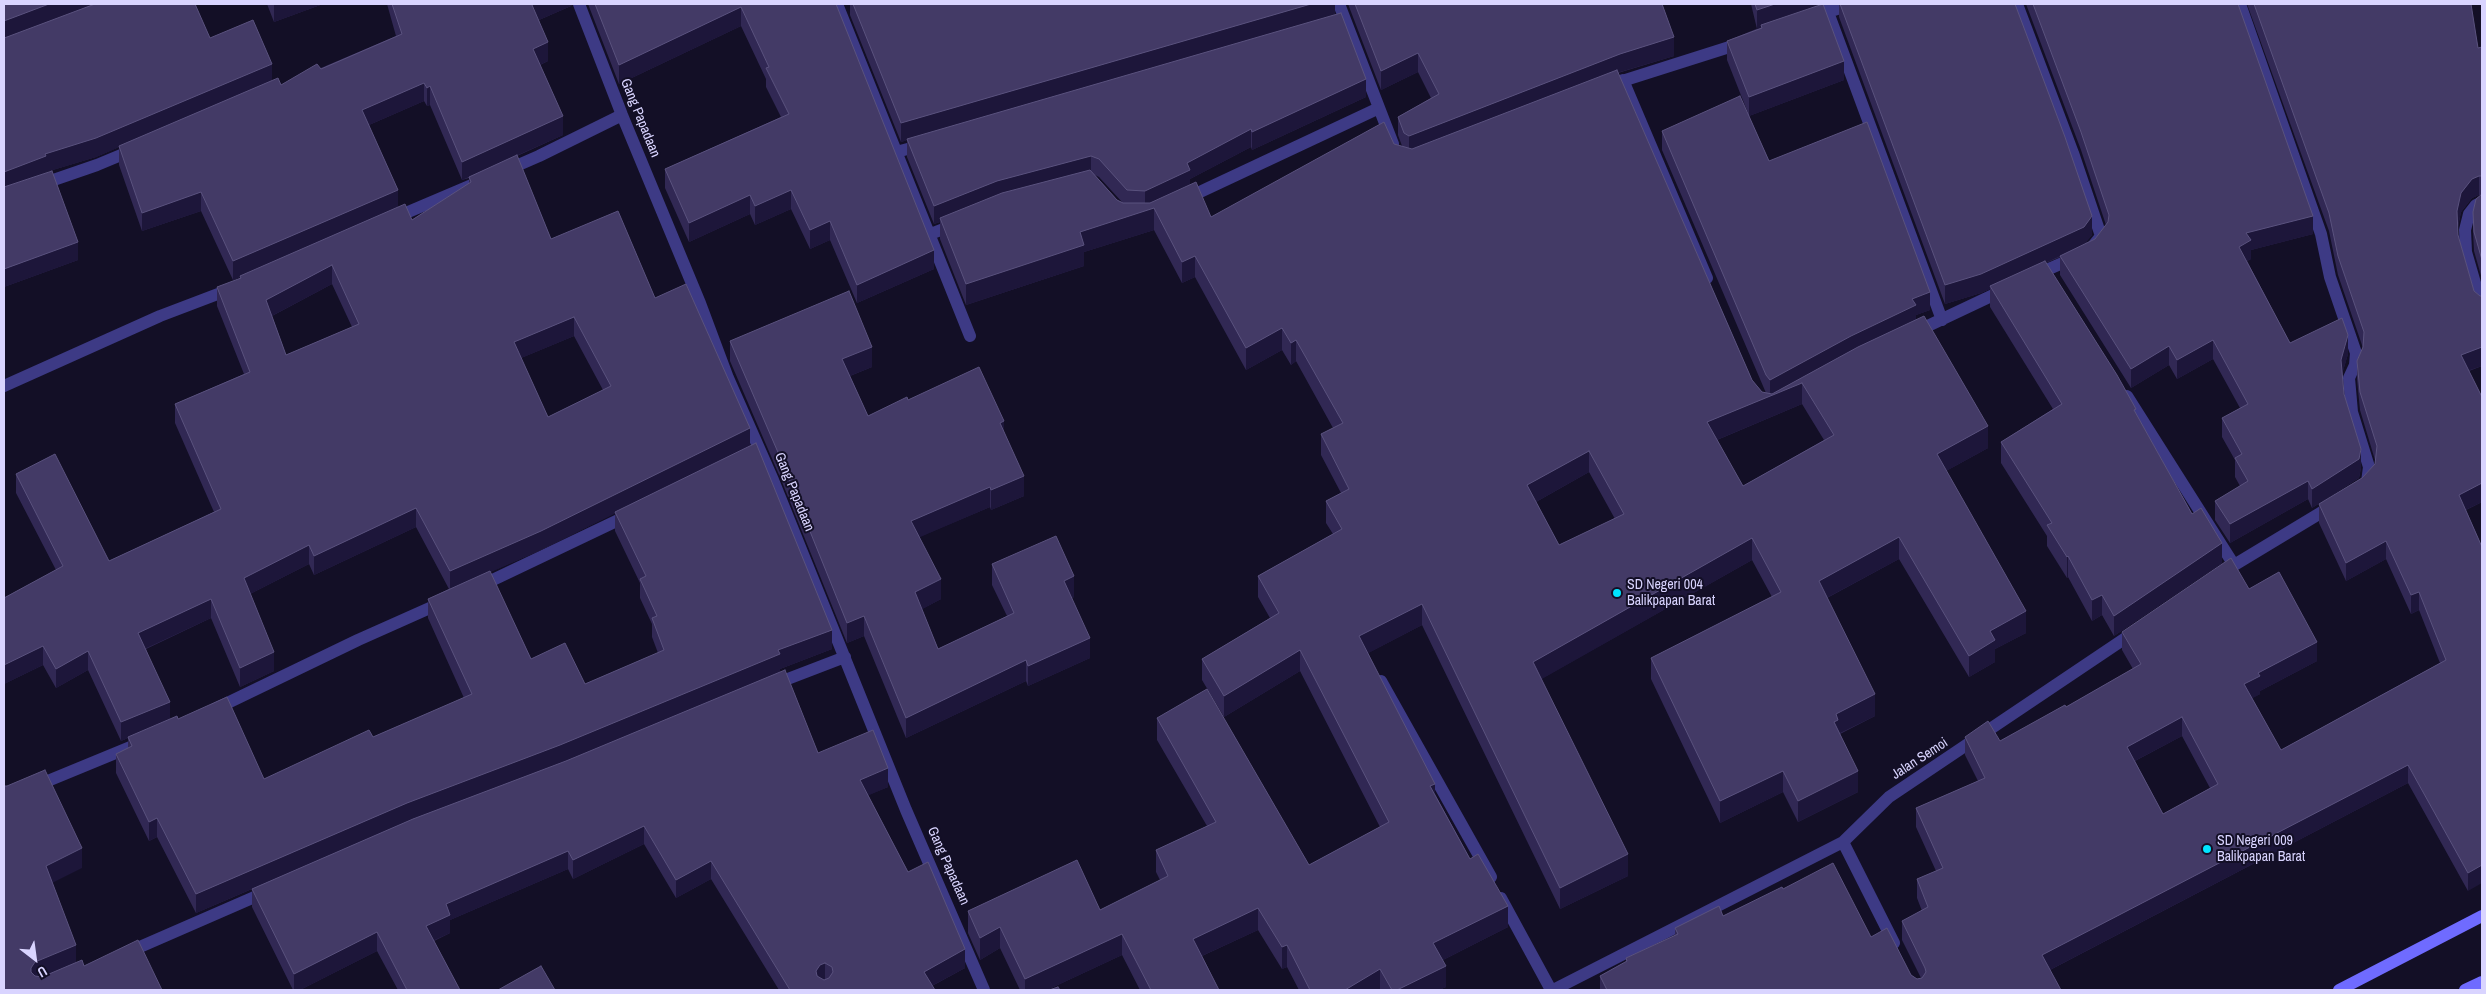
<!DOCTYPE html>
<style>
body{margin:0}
#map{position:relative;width:2486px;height:994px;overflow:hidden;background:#130f26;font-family:"Archivo Narrow",sans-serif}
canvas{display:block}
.frame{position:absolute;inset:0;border:5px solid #d9d4ff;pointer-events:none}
.north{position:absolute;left:10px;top:934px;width:50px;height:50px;-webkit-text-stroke:4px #130f26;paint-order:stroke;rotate:150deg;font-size:14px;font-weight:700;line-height:20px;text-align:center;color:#d9d4ff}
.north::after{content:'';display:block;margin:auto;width:18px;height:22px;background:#d9d4ff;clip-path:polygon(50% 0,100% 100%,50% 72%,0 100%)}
</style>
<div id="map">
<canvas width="2486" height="994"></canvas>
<div class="frame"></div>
<div class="north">U</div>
</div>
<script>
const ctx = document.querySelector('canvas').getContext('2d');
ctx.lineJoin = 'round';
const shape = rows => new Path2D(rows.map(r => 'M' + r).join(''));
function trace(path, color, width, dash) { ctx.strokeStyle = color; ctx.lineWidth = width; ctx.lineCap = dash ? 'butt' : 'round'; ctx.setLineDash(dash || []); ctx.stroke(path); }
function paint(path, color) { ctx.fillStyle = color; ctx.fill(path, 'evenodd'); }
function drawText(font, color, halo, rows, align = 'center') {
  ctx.font = font + ' "Archivo Narrow",sans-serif'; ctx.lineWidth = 4; ctx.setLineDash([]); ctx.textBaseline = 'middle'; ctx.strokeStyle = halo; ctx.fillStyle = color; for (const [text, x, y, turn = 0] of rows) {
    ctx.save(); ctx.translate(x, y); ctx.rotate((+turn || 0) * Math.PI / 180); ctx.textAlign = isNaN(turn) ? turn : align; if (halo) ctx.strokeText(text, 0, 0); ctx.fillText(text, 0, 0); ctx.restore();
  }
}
trace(shape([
 [579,4,622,115,700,303,728,378,773,480,906,810,984,990],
 [837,4,970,336],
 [1339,4,1393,144],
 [1825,4,1942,320],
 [2017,4,2073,153,2101,236,2092,247],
 [2240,4,2321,234,2330,277,2356,353,2355,365,2349,378,2352,412,2369,467,2367,482,2363,485],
 [1810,18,1852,4],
 [1623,80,1707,278],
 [1616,83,1742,43],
 [896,152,923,145],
 [507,170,539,156,622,115],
 [39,185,97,165,133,150],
 [1185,199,1379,108],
 [2482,202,2476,205,2469,214,2465,230,2466,252,2482,307],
 [394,218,474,184],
 [928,235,956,224],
 [2035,275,2074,258],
 [1915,332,2006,289],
 [4,386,160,316,231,289],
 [2127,396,2234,565],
 [2221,573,2332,506],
 [478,587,629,515],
 [1381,681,1491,877],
 [772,685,845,657],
 [215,709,358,640,441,603],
 [4,799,140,743],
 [1843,842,1894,943],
 [1501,898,1551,990],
 [126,953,266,892],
 [1553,990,1843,842,1889,797,2136,631]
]), '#3d3a85', 12);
trace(shape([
 [2339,990,2482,916],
 [2465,990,2482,982]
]), '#6f6bff', 12);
paint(shape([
 [4,4,210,38,272,81,281,85,396,36,387,4,572,4,571,6,539,20,548,61,540,65,563,135,517,156,551,239,655,298,750,446,832,649,780,669,780,673,818,753,888,787,868,795,908,872,965,968,932,986,935,990,779,990,711,879,676,898,644,844,573,879,568,869,450,920,450,933,434,941,460,990,398,990,377,951,300,990,293,990,252,907,252,889,196,913,157,837,149,841,116,773,116,754,128,748,128,738,121,741,88,670,56,688,43,665,4,684,4,598,56,570,16,493,16,474,109,561,214,512,175,423,175,404,244,374,217,306,217,287,240,279,240,277,233,280,201,211,142,231,119,165,119,147,96,157,46,172,78,260,4,287],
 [424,101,427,106,430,105,462,180,469,178,469,184,412,220,398,207,369,125],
 [332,284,352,327,286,355,272,316],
 [574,336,603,390,548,417,521,358],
 [615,513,615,531,640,583,640,598,652,624,652,637,658,653,585,684,531,659,490,572,541,550],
 [416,527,449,589,428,599,428,618,464,698,373,737,264,779,178,719,170,719,146,649,211,618,240,687,274,671,250,594,309,564,314,575],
 [267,4,323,4,274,22],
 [588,4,836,4,934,269,857,303,830,240,810,249,791,209,755,225,750,214,689,242,665,188,665,169,781,117,766,87,766,79,741,26,619,84],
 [850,4,1335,4,1335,14,1366,97,1252,150,1251,147,1190,179,1190,184,1211,217,1394,144,1402,146,1398,135,1398,117,1431,98,1418,72,1381,90,1348,4,1662,4,1674,56,1618,73,1752,380,1762,392,1766,393,1662,150,1662,131,1748,113,1727,60,1727,41,1761,27,1757,29,1751,4,1818,4,1844,80,1749,116,1769,161,1930,310,1916,315,1916,320,1988,448,1946,471,2026,633,1995,649,1995,662,1969,677,1899,559,1827,598,1875,716,1840,734,1858,792,1798,822,1783,792,1720,823,1651,679,1651,658,1772,597,1752,560,1541,679,1628,876,1560,909,1422,625,1368,653,1435,794,1470,859,1508,927,1443,960,1446,987,1439,990,1299,990,1287,967,1282,969,1258,930,1202,956,1219,990,1140,990,1122,955,1047,990,1020,990,1000,948,980,960,968,933,968,911,1100,910,1160,880,1156,872,1156,850,1207,826,1157,740,1157,718,1309,865,1380,827,1300,671,1224,717,1202,680,1202,659,1270,618,1258,597,1258,576,1333,534,1326,523,1326,501,1341,493,1321,455,1321,434,1333,428,1296,361,1291,365,1282,350,1246,370,1195,277,1182,283,1154,230,1084,252,1084,266,966,305,940,239,940,222,934,224,907,157,907,140,901,142,850,15],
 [1095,175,1099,177,1122,202,1117,200],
 [1802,404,1824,440,1743,486,1717,440],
 [1589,472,1615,519,1559,545,1536,502],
 [1839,4,2015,4,2092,235,2085,243,2095,239,2106,225,2081,150,2026,4,2238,4,2313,234,2251,250,2251,259,2247,261,2290,343,2348,354,2342,374,2344,394,2361,468,2359,478,2312,508,2308,499,2230,543,2215,520,2215,501,2240,486,2235,477,2235,460,2222,437,2222,418,2240,408,2213,359,2177,379,2169,365,2131,388,2060,275,2060,257,2046,263,2136,414,2192,514,2222,563,2114,636,2102,615,2092,621,2068,577,2067,578,2047,546,2047,536,2001,463,2001,442,2053,409,1990,307,1990,289,1981,293,1945,304,1839,17],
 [2247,4,2471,4,2478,48,2482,47,2482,279,2474,251,2473,231,2473,212,2481,195,2479,195,2472,198,2461,212,2458,227,2458,235,2474,291,2480,296,2482,296,2482,366,2469,371,2482,397,2482,502,2466,510,2482,547,2468,891,2408,783,2050,970,2061,990,1600,990,1600,976,1626,962,1626,958,1675,935,1675,928,1723,916,1783,889,1871,937,1911,975,1917,979,1921,978,1902,940,1902,921,1922,911,1917,898,1917,879,1936,871,1916,827,1916,808,1978,781,1965,755,1965,737,2000,741,2066,707,2133,669,2122,650,2122,632,2249,589,2317,661,2260,691,2260,694,2252,698,2281,750,2440,663,2419,610,2411,614,2386,559,2346,581,2319,523,2319,504,2362,478,2375,464,2375,460,2360,410,2357,379,2357,361,2363,348,2338,275,2329,231],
 [2182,736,2210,788,2163,814,2135,761],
 [730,341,872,367,850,376,868,416,908,400,1004,432,1024,496,991,510,990,507,919,537,941,599,922,609,938,649,1007,616,992,585,992,564,1074,597,1072,598,1090,658,1028,686,1026,681,906,738,864,636,847,643,780,477,730,361]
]), '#312854');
paint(shape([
 [49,4,97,4,4,39,4,21],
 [274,4,323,4,274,22],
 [535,4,572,4,571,6,532,23,532,5],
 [1311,4,1335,4,1335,16,901,142,901,123],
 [1775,4,1818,4,1818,7,1757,29,1757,10],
 [741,7,741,26,619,84,619,65],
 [1674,37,1674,56,1620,72,1409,154,1409,136,1620,54],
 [548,42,548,61,533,68,533,49],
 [1418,53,1418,72,1381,90,1381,71],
 [1844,61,1844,80,1749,116,1749,97],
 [272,64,272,82,96,157,46,172,46,174,4,190,4,172,45,154],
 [1366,79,1366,97,1252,150,1252,132],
 [424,83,424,101,362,128,362,110],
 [430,86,430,105,427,106,427,88],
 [563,116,563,135,462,180,462,162],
 [1251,129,1251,147,1190,179,1190,188,1145,209,1145,191,1187,163],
 [1091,156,1091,174,940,218,940,222,934,224,934,206,997,181],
 [2479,176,2479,195,2472,198,2461,212,2457,230,2457,211,2461,193,2472,179],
 [398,190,398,208,233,280,233,261],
 [791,190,791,209,755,225,755,206],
 [201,192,201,211,142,231,142,213],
 [750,195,750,214,689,242,689,223],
 [1154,208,1154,230,1084,252,1084,266,966,305,966,284,1080,232],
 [2092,216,2092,235,2084,245,1991,288,1990,286,1990,289,1981,293,1945,304,1945,285],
 [2313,216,2313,234,2251,250,2251,259,2239,265,2239,247,2246,233],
 [830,221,830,240,810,249,810,230],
 [78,242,78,260,4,287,4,269],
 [934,250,934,269,857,303,857,285],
 [1195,256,1195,277,1182,283,1182,262],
 [332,265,332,284,266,319,266,300],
 [1930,292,1930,310,1916,315,1916,323,1802,383,1802,404,1707,444,1707,422,1770,396,1770,380,1912,299],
 [574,317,574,336,514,361,514,342],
 [1282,328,1282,350,1246,370,1246,348],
 [2348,335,2348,354,2341,378,2341,360],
 [1296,340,1296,361,1291,365,1291,343],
 [2213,340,2213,359,2177,379,2177,360],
 [2169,346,2169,365,2131,388,2131,369],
 [872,347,872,367,842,379,842,359],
 [2482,347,2482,366,2461,373,2461,355],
 [1004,421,1004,441,1000,423],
 [1988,426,1988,448,1937,476,1937,454],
 [750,428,750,447,541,550,450,590,450,571],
 [2361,449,2361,468,2359,478,2312,508,2312,489],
 [1589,451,1589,472,1527,507,1527,485],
 [1024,476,1024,496,991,510,991,490],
 [2308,481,2308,499,2230,543,2230,524],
 [2482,483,2482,502,2459,513,2459,495],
 [990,487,990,507,911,541,911,521],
 [416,508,416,527,314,575,314,556],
 [1899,537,1899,559,1819,602,1819,581],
 [1752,538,1752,560,1533,684,1533,662],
 [2386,541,2386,559,2346,581,2346,563],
 [2222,543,2222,563,2114,636,2114,616],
 [309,545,309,564,244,597,244,578],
 [2068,556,2068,577,2067,578,2067,557],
 [1074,576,1074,597,1064,601,1064,581],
 [941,579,941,599,915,613,915,592],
 [2419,592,2419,610,2411,614,2411,595],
 [2102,595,2102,615,2092,621,2092,600],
 [211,599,211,618,138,652,138,633],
 [1422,604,1422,625,1359,658,1359,636],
 [2026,611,2026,633,1995,649,1995,662,1969,677,1969,656,1990,631],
 [864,616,864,636,847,643,847,623],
 [832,630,832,649,780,669,780,673,560,764,407,822,196,913,196,894,407,803,778,650],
 [1090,638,1090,658,1028,686,1028,666],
 [2317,642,2317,661,2260,691,2260,694,2244,703,2244,684,2258,673],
 [43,646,43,665,4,684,4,665],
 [1300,650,1300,671,1224,717,1224,696],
 [88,651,88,670,56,688,56,669],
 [274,652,274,671,240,687,240,668],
 [1026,660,1026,681,906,738,906,718],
 [1875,694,1875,716,1838,734,1834,722,1836,714],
 [170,702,170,720,121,741,121,722],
 [2182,717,2182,736,2127,765,2127,747],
 [2408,765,2408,783,2042,974,2042,955],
 [888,768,888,787,860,799,860,780],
 [1783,771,1783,792,1720,823,1720,801],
 [1858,771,1858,792,1798,822,1798,801],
 [1435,784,1435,805,1430,786],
 [157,818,157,837,149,841,149,822],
 [644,826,644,844,573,879,573,860],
 [82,848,82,868,46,886,46,866],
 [568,851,568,869,450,920,450,933,426,944,426,926,446,904],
 [1628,854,1628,876,1560,909,1560,888],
 [711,861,711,879,676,898,676,880],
 [2482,865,2482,883,2468,891,2468,873],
 [1508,906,1508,927,1433,965,1433,943],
 [1258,908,1258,930,1193,960,1193,939],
 [1000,927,1000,948,980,960,980,938],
 [377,932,377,951,300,990,294,990,294,974],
 [1122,934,1122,955,1047,990,1025,990,1025,979],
 [76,945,76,965,31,989,31,968,35,962],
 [1287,945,1287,967,1282,969,1282,947],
 [965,949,965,968,924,990,924,972],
 [825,963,825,982,820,983,816,971,820,965],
 [1446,966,1446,987,1439,990,1397,990],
 [1380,969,1380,990,1345,990]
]), '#1d163a');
const building = shape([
 [4,4,49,4,4,21,4,4],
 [95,4,195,4,210,38,253,20,272,64,96,138,45,154,46,156,4,172,4,38,7,37,95,4],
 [392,4,535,4,532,5,548,42,533,49,563,116,462,162,430,86,427,88,424,83,362,110,398,190,233,261,201,192,142,213,119,146,278,78,281,85,317,64,321,69,402,34,392,4],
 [595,4,836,4,934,250,857,285,830,221,810,230,791,190,755,206,750,195,689,223,665,169,789,114,766,68,769,67,741,7,619,65,595,4],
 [853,4,1311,4,901,123,853,4],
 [1355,4,1662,4,1674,37,1620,54,1409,136,1404,133,1398,117,1439,94,1418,53,1381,71,1355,4],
 [1755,4,1775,4,1757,10,1755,4],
 [1823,4,1844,61,1749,97,1727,41,1762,28,1761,25,1823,4],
 [1840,4,2015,4,2065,137,2092,216,2084,227,1981,274,1945,285,1840,4],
 [2033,4,2238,4,2313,216,2246,233,2251,240,2239,247,2290,343,2342,318,2348,335,2341,360,2344,394,2361,449,2359,459,2312,489,2308,481,2230,524,2215,501,2248,481,2235,458,2242,454,2222,418,2248,404,2213,340,2177,360,2169,346,2131,369,2060,256,2095,239,2108,222,2109,215,2081,132,2033,4],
 [2254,4,2471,4,2478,48,2482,47,2482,176,2479,176,2472,179,2461,193,2457,211,2458,235,2474,291,2480,296,2482,296,2482,347,2461,355,2482,397,2482,483,2459,495,2482,547,2482,865,2468,873,2408,765,2042,955,2061,990,1607,990,1600,976,1627,961,1626,958,1678,934,1675,928,1719,906,1723,916,1782,887,1783,889,1833,863,1871,937,1887,928,1911,975,1917,979,1922,978,1926,972,1925,968,1902,921,1928,907,1917,879,1943,868,1916,808,1985,778,1965,737,1988,721,2000,741,2065,705,2066,707,2141,664,2122,632,2231,558,2249,589,2279,572,2317,642,2258,673,2260,676,2244,684,2281,750,2446,660,2419,592,2411,595,2386,541,2346,563,2319,504,2362,478,2375,464,2377,446,2360,392,2357,361,2363,347,2364,332,2338,256,2329,213,2254,4],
 [2182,717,2218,784,2163,814,2127,747,2182,717],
 [1341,13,1366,79,1252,132,1251,129,1187,163,1190,170,1145,191,1127,190,1099,159,1091,156,997,181,934,206,907,139,1341,13],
 [1617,70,1752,380,1762,392,1772,394,1858,347,1924,316,1988,426,1937,454,2026,611,1990,631,1995,640,1969,656,1899,537,1819,581,1875,694,1836,714,1838,720,1834,722,1858,771,1798,801,1783,771,1720,801,1651,658,1781,592,1752,538,1533,662,1628,854,1560,888,1422,604,1359,636,1435,784,1430,786,1470,859,1478,854,1508,906,1433,943,1446,966,1397,990,1392,990,1380,969,1345,990,1310,990,1287,945,1282,947,1258,908,1193,939,1219,990,1151,990,1122,934,1025,979,1000,927,980,938,968,911,1077,860,1100,910,1168,876,1156,850,1216,822,1157,718,1207,689,1309,865,1389,822,1300,650,1224,696,1202,659,1279,613,1258,576,1342,529,1326,501,1349,489,1321,434,1343,423,1296,340,1291,343,1282,328,1246,348,1195,256,1182,262,1154,208,1080,232,1084,245,966,284,940,218,1002,193,1090,170,1117,200,1123,203,1150,203,1196,182,1211,217,1384,122,1394,144,1412,149,1617,70],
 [1802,383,1834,435,1743,486,1707,422,1802,383],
 [1589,451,1624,514,1559,545,1527,485,1589,451],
 [1740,96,1769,161,1867,122,1930,292,1912,299,1916,305,1851,336,1770,380,1766,375,1662,131,1740,96],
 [517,155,551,239,618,211,655,298,686,284,750,428,541,531,450,571,416,508,314,556,309,545,244,578,274,652,240,668,211,599,138,633,170,702,121,722,88,651,56,669,43,646,4,665,4,598,63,566,16,474,55,454,109,561,221,509,175,404,250,372,217,287,241,278,240,276,405,204,412,220,471,182,469,177,517,155],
 [332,265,359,324,286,355,266,300,332,265],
 [574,317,611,386,548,417,514,342,574,317],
 [52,171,78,242,4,269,4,187,52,171],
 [2482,194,2482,260,2474,232,2473,212,2476,199,2482,194],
 [2045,261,2117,375,2136,409,2134,410,2192,514,2201,508,2222,543,2114,616,2102,595,2092,600,2068,556,2067,557,2047,525,2052,523,2001,442,2062,404,1990,286,2045,261],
 [849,291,872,347,842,359,868,416,907,397,908,400,979,367,1004,421,1000,423,1024,476,991,490,990,487,911,521,941,579,915,592,938,649,1014,613,992,564,1056,536,1074,576,1064,581,1090,638,1028,666,1026,660,906,718,864,616,847,623,780,457,730,341,849,291],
 [756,443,832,630,778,650,780,654,560,745,407,803,196,894,157,818,149,822,116,754,132,746,128,737,177,716,178,719,227,697,264,779,369,730,373,737,472,694,428,599,490,571,531,659,565,643,585,684,664,650,652,618,657,616,640,579,646,576,615,512,756,443],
 [785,670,818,753,873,730,888,768,860,780,908,872,928,862,965,949,924,972,935,990,790,990,711,861,676,880,644,826,573,860,568,851,446,904,450,915,426,926,460,990,407,990,377,932,294,974,252,889,413,819,566,761,785,670],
 [825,963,832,967,833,972,829,978,824,980,817,976,816,971,820,965,825,963],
 [45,770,82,848,46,866,76,945,35,962,31,968,31,972,35,976,42,977,82,960,84,966,138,940,162,990,4,990,4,786,7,786,45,770],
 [541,966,555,990,498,990,541,966],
 [1058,987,1060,990,1049,990,1058,987]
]);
paint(building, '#433a66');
trace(building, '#5a527e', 1);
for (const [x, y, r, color] of [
 [1617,593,5,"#00e5ff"],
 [2207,849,5,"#00e5ff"]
]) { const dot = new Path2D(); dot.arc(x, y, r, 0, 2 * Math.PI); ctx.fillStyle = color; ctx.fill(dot); trace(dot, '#130f26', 2); }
drawText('14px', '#d9d4ff', '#130f26', [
 ["Gang Papadaan",640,118,68],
 ["Gang Papadaan",794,492,68],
 ["Jalan Semoi",1920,759,-33],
 ["Gang Papadaan",948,866,66]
]);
drawText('14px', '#d9d4ff', '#130f26', [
 ["SD Negeri 004",1627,585],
 ["Balikpapan Barat",1627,601],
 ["SD Negeri 009",2217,841],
 ["Balikpapan Barat",2217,857]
], 'left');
</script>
